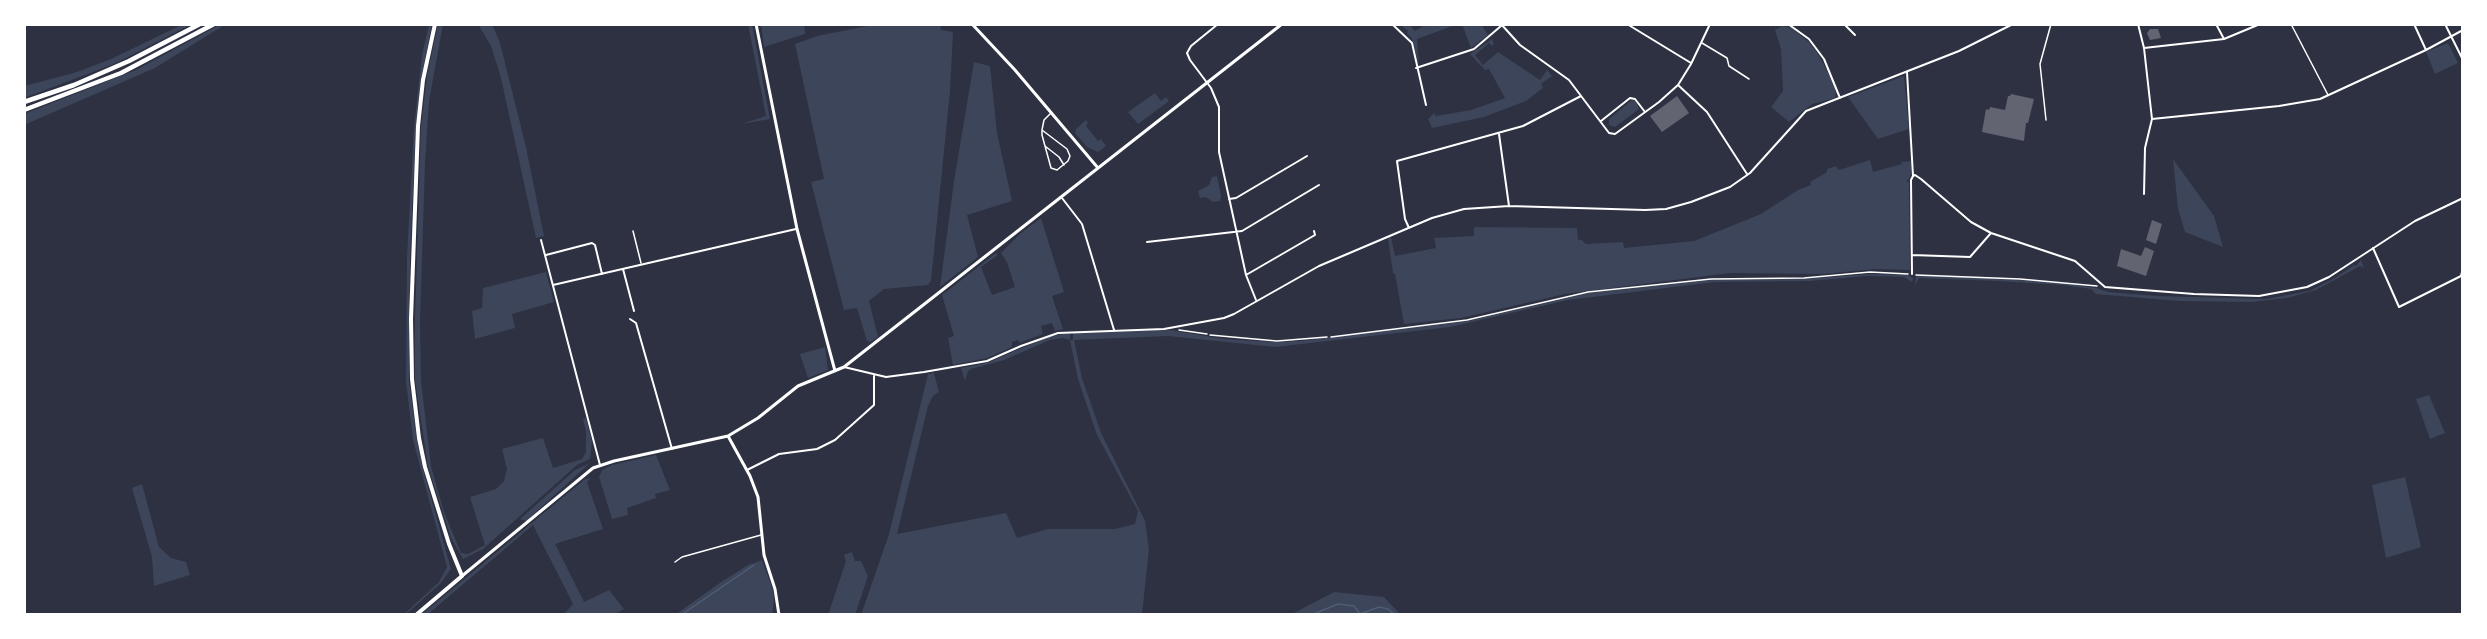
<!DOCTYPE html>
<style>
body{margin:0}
#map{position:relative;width:2487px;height:639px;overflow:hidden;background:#2d3142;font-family:"Varela Round",sans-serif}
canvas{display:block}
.frame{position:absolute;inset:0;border:26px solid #fff;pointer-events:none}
</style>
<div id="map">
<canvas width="2487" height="639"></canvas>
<div class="frame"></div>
</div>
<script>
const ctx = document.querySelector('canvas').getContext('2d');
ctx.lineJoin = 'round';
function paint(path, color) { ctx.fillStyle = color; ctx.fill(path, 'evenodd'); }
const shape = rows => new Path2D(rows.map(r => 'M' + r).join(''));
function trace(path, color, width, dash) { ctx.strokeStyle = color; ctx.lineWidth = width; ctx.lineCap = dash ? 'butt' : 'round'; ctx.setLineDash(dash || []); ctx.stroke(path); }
paint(shape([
 [183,24,192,24,114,64,24,98,24,86,74,73,111,59],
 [221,24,226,24,155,68,24,125,24,114,136,70],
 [429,24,432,24,421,80,416,127,410,258,409,381,417,440,423,469,451,569,441,583,411,610,403,615,439,582,447,567,413,440,406,381,407,257,414,127,422,56],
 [438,24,443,24,429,101,425,164,420,321,421,381,431,466,444,512,461,553,468,554,485,545,470,497,496,489,504,481,507,469,502,449,543,438,553,468,582,459,586,452,586,431,583,419,586,418,592,442,590,459,577,465,483,549,463,559,451,538,428,467,415,380,415,319,421,127,427,76],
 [478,24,492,24,500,43,526,147,544,236,536,238,501,78,491,46],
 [748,24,752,24,770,119,741,124,766,116],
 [761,24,804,24,805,34,764,47],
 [877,24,940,24,941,30,953,32,950,91,931,281,928,285,884,289,869,301,878,337,871,342,867,341,857,308,844,310,811,182,824,179,795,44,817,36],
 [1400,24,1409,24,1415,31,1426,24,1458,24,1417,39,1419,65,1412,39,1407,33,1408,31],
 [1462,24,1481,24,1488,35,1471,48],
 [1782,26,1791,28,1809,42,1818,54,1834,84,1836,95,1835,98,1812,104,1789,122,1771,107,1783,91,1781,49,1775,30],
 [1492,39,1494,44,1492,46,1489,43,1475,55,1483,65,1498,52,1540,80,1547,70,1552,76,1541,84,1543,88,1526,101,1484,117,1432,128,1428,119,1434,113,1436,116,1471,110,1505,98,1489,69,1485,70,1470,54],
 [2448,43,2458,63,2435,74,2426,52],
 [974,62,990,66,997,133,1012,201,967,215,978,257,940,287,954,181],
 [1904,76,1909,129,1878,139,1848,97],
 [1155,93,1161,101,1166,97,1169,101,1138,124,1128,112],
 [1632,100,1636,102,1639,109,1615,127,1609,125,1609,119],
 [1086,120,1088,123,1086,126,1098,141,1101,139,1106,146,1098,152,1087,147,1075,133,1076,129],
 [2173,159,2214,216,2223,247,2185,232,2178,209],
 [1870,160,1873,172,1902,164,1901,162,1911,161,1911,173,1909,179,1906,181,1909,182,1910,270,1875,269,1824,274,1730,273,1565,294,1461,318,1404,324,1395,274,1393,273,1388,239,1391,237,1395,256,1436,248,1434,238,1474,236,1474,227,1577,228,1578,240,1582,240,1586,244,1623,242,1624,248,1694,241,1761,214,1798,190,1811,185,1810,182,1827,172,1827,169,1836,166,1839,170],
 [1217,176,1221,195,1220,201,1213,202,1206,197,1200,198,1198,191,1209,185,1212,177],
 [1041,218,1064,292,1052,296,1063,329,1055,331,1052,323,1041,326,1043,334,1019,343,1018,340,1012,342,1012,347,987,358,953,365,948,338,954,336,942,295,996,253,998,255,981,267,992,295,1015,287,1007,262,1001,253,1021,233],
 [2361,260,2364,268,2360,266,2316,290,2287,298,2252,302,2179,301,2096,294,2091,289,2063,285,1998,281,1919,278,1915,285,1916,276,1955,276,2063,283,2096,288,2108,292,2157,296,2266,299,2309,291,2335,278,2354,265,2356,266],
 [546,272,554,302,512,314,515,328,475,339,472,311,482,308,483,288],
 [1870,274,1908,275,1913,278,1912,282,1904,277,1867,276,1810,281,1715,282,1568,300,1450,327,1275,347,1168,336,1074,340,1082,378,1101,433,1145,521,1149,549,1142,615,861,615,889,534,928,374,934,373,939,392,933,396,928,406,897,534,1006,513,1017,538,1048,529,1115,529,1135,524,1138,511,1097,435,1078,379,1070,340,1063,338,1050,340,1004,360,971,369,968,371,965,381,961,368,987,363,1045,338,1062,334,1070,334,1070,340,1073,340,1073,333,1170,330,1224,339,1275,342,1300,341,1468,321,1588,293,1728,278,1804,279],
 [825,347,828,370,808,378,800,354],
 [2429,395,2445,433,2430,439,2416,399],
 [656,455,670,490,655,494,656,498,627,508,628,515,612,519,599,477,602,470,612,465],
 [590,463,526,521,520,519,575,470],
 [2405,477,2421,547,2386,558,2372,485],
 [591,478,587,482,603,529,555,544,584,602,609,590,624,609,614,615,563,615,573,604,533,525,427,615,421,615,574,488,585,479],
 [142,484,159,547,171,558,186,562,190,575,154,586,152,557,132,488],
 [852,552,855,561,861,561,868,576,855,615,828,615,846,561,844,555],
 [762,560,773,590,774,601,772,615,675,615,721,582,748,565],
 [1334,592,1384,597,1401,615,1290,615]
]), '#3c4559');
trace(shape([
 [681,615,754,565],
 [1311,615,1338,604,1354,606,1360,614,1379,607,1388,609,1395,615]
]), '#4f5d75', 1.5);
paint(shape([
 [2150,29,2158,29,2161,38,2150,40,2147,33],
 [2011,94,2034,99,2028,123,2026,123,2024,141,1982,132,1986,109,1989,110,1990,107,2005,110,2008,96,2010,96],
 [1677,96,1689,113,1662,132,1650,116],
 [2152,220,2162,224,2156,244,2146,240],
 [2145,247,2154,251,2146,276,2117,266,2121,249,2141,256]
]), '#626471');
trace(shape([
 [1916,275,2020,279,2097,286],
 [1179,330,1207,334],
 [1331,337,1467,320,1588,292,1711,279,1804,278,1870,272,1908,274]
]), '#fff', 1.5);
trace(shape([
 [2291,24,2328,95],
 [1702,43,1727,58,1729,66,1749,79],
 [2046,120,2040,64,2051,24],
 [1042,130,1067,149,1070,156,1068,161,1057,170,1051,168,1042,135,1042,130,1044,120,1051,113],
 [1045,146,1059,157,1064,165],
 [633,231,641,263],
 [1210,335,1277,341,1327,337],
 [675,562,682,557,761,535]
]), '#fff', 1.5);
trace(shape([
 [1218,24,1191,46,1187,53,1190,60,1211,88,1219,107,1219,152,1246,275,1256,300],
 [1392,24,1412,43,1426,105],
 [1501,24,1520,45,1569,80,1609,133,1615,134,1659,102,1678,85,1691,64,1710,24],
 [1627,24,1691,63],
 [1788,24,1809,39,1824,59,1840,98],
 [1844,24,1855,35],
 [2138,24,2144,48,2152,119,2145,148,2144,194],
 [2216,24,2224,39],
 [2414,24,2426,50],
 [2445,24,2463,60],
 [2144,48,2224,39,2260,24],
 [1416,68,1474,49,1501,26],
 [1907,72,1913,176,1911,180,1912,274],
 [1678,85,1707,112,1747,174],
 [2152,119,2279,106,2320,99,2426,50,2463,30],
 [1601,121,1630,98,1635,99,1645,112],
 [1499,134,1509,206],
 [1913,176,1915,175,1921,179,1971,222,1991,233,2075,261,2105,287,2194,294,2259,296,2307,287,2329,277,2415,221,2463,198],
 [1062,198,1082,224,1114,330],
 [1229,199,1236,198,1307,156],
 [1409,228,1405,219,1397,161,1523,126,1581,96],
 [541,240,600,465],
 [1147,242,1242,231,1319,185],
 [2373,248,2399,307,2461,276],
 [546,255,592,243,595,245,602,274],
 [1912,255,1970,257,1991,233],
 [2463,268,2461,276,2463,277],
 [623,269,634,311],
 [1246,275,1315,235,1314,231],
 [553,285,796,229],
 [630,319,636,323,672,449],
 [844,367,886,377,924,372,987,361,1021,346,1058,333,1164,329,1224,318,1234,314,1319,266,1432,218,1464,209,1509,206,1645,210,1666,209,1691,202,1730,187,1750,173,1806,111,1959,51,2013,24],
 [747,470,779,454,817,449,835,440,874,405,874,376]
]), '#fff', 2);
trace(shape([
 [756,24,797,229,835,371],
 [972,24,1015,70,1098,168],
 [728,436,750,476,758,497,764,555,775,589,779,615],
 [462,576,593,468,614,461,728,436,758,418,798,386,844,367,1282,24]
]), '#fff', 3);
trace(shape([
 [416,615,462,576,449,544,425,467,419,438,412,379,411,319,418,126,423,80,435,24]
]), '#fff', 4);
trace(shape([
 [24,102,74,85,129,61,200,24],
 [24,110,121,73,214,24]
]), '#fff', 4.5);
</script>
